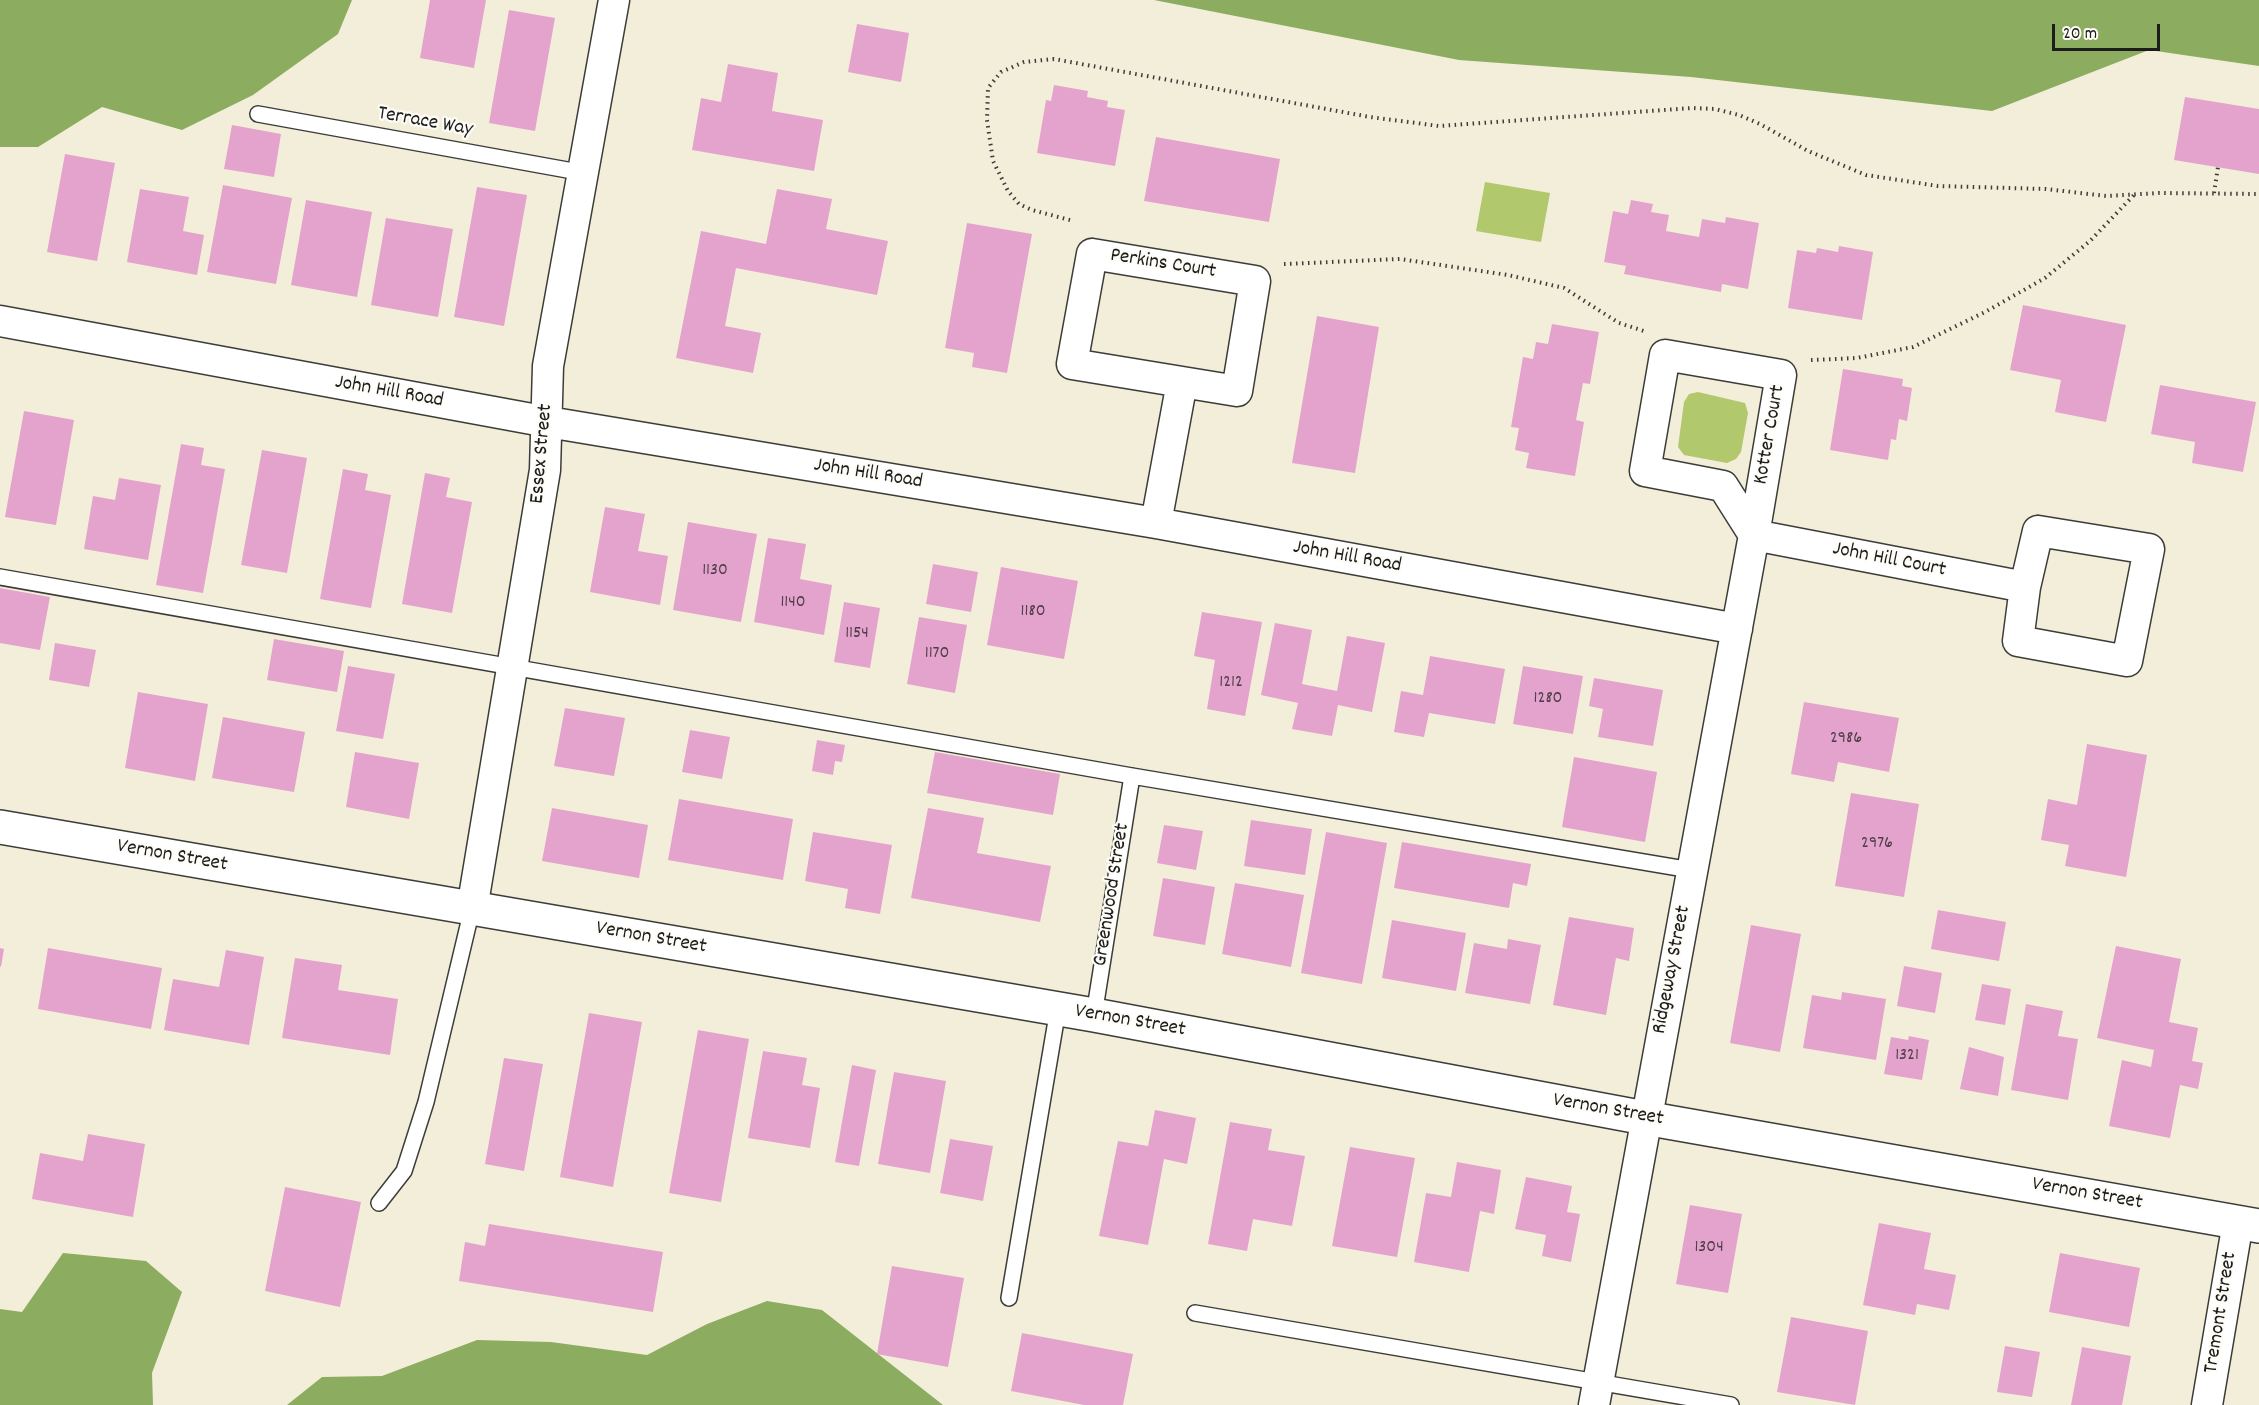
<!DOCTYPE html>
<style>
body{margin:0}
#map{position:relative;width:2259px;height:1405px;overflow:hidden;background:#f3eed9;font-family:Dekko,sans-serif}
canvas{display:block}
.scale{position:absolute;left:2052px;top:24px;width:108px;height:27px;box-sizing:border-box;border:3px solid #1c1c1c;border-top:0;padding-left:8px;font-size:18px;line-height:21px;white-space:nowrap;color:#1c1c1c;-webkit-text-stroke:4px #fdfcf7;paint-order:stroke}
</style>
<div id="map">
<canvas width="2259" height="1405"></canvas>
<div class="scale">20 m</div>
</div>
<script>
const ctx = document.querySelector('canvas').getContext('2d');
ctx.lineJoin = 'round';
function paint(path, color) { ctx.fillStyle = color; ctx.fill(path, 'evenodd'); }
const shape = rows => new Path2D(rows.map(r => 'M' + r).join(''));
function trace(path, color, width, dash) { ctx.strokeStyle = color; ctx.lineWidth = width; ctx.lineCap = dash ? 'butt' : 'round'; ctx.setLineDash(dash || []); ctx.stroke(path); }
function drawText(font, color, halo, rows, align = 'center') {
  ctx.font = font + ' Dekko,sans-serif'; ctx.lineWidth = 4.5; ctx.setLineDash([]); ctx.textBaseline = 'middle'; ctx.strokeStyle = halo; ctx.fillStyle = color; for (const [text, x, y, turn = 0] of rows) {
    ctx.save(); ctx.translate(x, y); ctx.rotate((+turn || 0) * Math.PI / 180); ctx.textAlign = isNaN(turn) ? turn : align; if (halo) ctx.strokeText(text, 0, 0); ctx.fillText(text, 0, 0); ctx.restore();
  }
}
paint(shape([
 [1485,182,1550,193,1541,242,1476,231],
 [1698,392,1745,403,1748,413,1741,452,1736,459,1727,463,1684,455,1678,447,1684,402,1689,394]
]), '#b1c86d');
paint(shape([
 [0,0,352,0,338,34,253,95,182,130,102,107,38,147,0,147],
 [1154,0,2259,0,2259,66,2149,50,1992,111,1691,77,1459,60],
 [63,1253,146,1261,182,1292,152,1373,153,1405,0,1405,0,1309,22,1312],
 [767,1301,822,1310,943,1405,287,1405,322,1377,382,1376,477,1340,551,1342,647,1355,707,1324]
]), '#8cac60');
paint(shape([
 [430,0,486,0,474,68,420,58],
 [509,10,555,18,535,131,489,123],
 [857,24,909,33,901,82,848,72],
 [728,64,778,73,772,111,823,120,814,171,692,150,701,98,721,102],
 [1054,85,1088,91,1087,97,1108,101,1107,107,1125,110,1115,166,1037,153,1046,100,1051,101],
 [2185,97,2259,109,2259,174,2174,160],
 [232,125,281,134,274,177,224,169],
 [1156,137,1280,159,1269,222,1144,201],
 [65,154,115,163,97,261,47,252],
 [223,185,292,198,276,284,207,272],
 [477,187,527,195,504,326,454,317],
 [140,189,189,197,183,231,204,235,197,275,127,262],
 [777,189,832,199,826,229,888,241,877,295,736,268,725,326,761,333,753,373,676,358,701,231,766,244],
 [306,200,372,212,357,297,291,285],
 [1631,200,1653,204,1651,212,1669,215,1666,231,1699,237,1702,219,1725,223,1726,217,1759,223,1748,289,1722,284,1721,292,1624,274,1626,266,1604,262,1613,211,1628,214],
 [386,218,453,229,438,317,371,305],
 [967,223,1032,234,1007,373,972,367,974,353,945,348],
 [1839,246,1873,252,1862,320,1788,308,1797,250,1816,253,1817,248,1838,252],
 [2023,305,2126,325,2106,422,2055,412,2061,380,2010,370],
 [1317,316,1379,327,1355,473,1292,463],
 [1552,324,1599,332,1590,384,1583,383,1576,420,1584,422,1575,476,1526,468,1529,453,1515,450,1519,428,1511,427,1523,357,1533,359,1536,342,1548,344],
 [1843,369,1903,379,1902,386,1912,388,1907,421,1899,419,1896,440,1891,439,1888,460,1830,450],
 [2160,385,2256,402,2243,472,2192,463,2195,442,2151,434],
 [24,411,74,420,56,525,5,517],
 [181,444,204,448,201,465,225,469,203,593,156,585],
 [262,450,307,458,287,573,241,565],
 [343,469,368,474,365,490,391,495,371,608,320,599],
 [425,473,450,478,446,497,472,502,452,613,402,604],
 [119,478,161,485,148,560,84,549,93,496,115,500],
 [605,507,645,514,638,551,668,556,660,605,590,592],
 [688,522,757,534,741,622,673,610],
 [768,538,806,544,800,579,832,585,824,635,754,622],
 [933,564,978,572,971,612,926,604],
 [1001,567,1078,581,1064,659,987,645],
 [0,588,50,597,40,650,0,643],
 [844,602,880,608,870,668,834,662],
 [1202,612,1262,622,1245,716,1207,709,1215,660,1194,656],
 [919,617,967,625,955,693,907,684],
 [1275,623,1312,630,1302,684,1337,691,1347,636,1385,643,1372,712,1338,705,1332,736,1292,729,1298,703,1261,695],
 [274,639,344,651,337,692,267,680],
 [55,643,96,650,89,687,49,680],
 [1430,656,1505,669,1495,724,1429,713,1424,737,1394,732,1401,691,1423,695],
 [348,666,395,674,383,739,336,731],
 [1523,666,1583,676,1573,734,1513,724],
 [1594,678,1663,690,1653,746,1598,737,1603,709,1589,706],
 [138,692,208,704,195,781,125,768],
 [1804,702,1899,718,1889,772,1838,762,1834,782,1791,774],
 [565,708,625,718,614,776,554,766],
 [223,717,305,732,294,792,212,778],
 [690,730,730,737,722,779,682,772],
 [817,740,845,745,842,762,835,761,833,775,812,771],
 [2087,744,2147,755,2126,877,2065,866,2069,845,2041,840,2048,799,2077,805],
 [355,752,419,763,409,819,346,807],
 [935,752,1060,774,1053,815,927,793],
 [1574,757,1657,772,1645,842,1562,827],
 [1851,793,1919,804,1904,897,1835,886],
 [679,799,793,819,783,880,668,860],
 [552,808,648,825,639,878,542,861],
 [928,808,984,818,977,853,1051,866,1040,922,911,898],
 [1251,820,1312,829,1305,875,1244,866],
 [1164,825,1203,831,1196,870,1157,863],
 [813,832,892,845,880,914,845,908,848,889,805,881],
 [1326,832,1387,843,1362,984,1301,973],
 [1402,842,1531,864,1527,886,1513,883,1509,908,1394,888],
 [1163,878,1215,887,1205,945,1153,936],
 [1235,883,1304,895,1291,967,1222,954],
 [1938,910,2006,922,1999,961,1931,949],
 [1569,917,1634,928,1629,961,1616,958,1606,1015,1553,1005],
 [1392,920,1466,933,1456,991,1382,978],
 [1751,925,1801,934,1780,1052,1730,1043],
 [1508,939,1541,945,1530,1004,1465,993,1474,943,1507,949],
 [2116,946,2181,959,2169,1022,2198,1028,2192,1061,2203,1063,2198,1089,2180,1085,2170,1138,2109,1126,2122,1060,2151,1067,2154,1050,2097,1038],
 [0,948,4,949,1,967,0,966],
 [48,948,162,968,151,1029,38,1009],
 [226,950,264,957,249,1045,164,1030,173,979,219,987],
 [295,958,342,965,338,990,398,999,390,1055,282,1038],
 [1904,966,1942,973,1935,1013,1897,1006],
 [1982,984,2011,989,2005,1025,1975,1020],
 [1842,992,1886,999,1876,1060,1803,1048,1812,995,1841,1000],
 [2026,1004,2063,1011,2058,1036,2078,1039,2068,1100,2011,1090],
 [589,1013,642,1022,613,1187,560,1177],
 [698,1030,749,1039,721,1202,669,1193],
 [1909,1036,1929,1040,1922,1080,1884,1074,1891,1037,1908,1040],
 [1969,1047,2004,1057,1998,1096,1960,1089],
 [763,1051,807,1058,802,1085,820,1088,810,1148,748,1138],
 [504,1058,543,1064,524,1171,485,1164],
 [852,1065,876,1070,859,1166,835,1162],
 [894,1072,946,1081,930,1173,878,1164],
 [1155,1110,1196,1118,1187,1164,1164,1159,1148,1245,1099,1236,1118,1141,1148,1146],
 [1230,1122,1272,1129,1268,1150,1305,1156,1292,1226,1253,1219,1247,1251,1208,1244],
 [88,1134,145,1144,133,1217,32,1199,40,1153,83,1161],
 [950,1139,993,1146,983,1201,940,1193],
 [1350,1147,1415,1158,1397,1257,1332,1246],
 [1457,1162,1501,1170,1494,1214,1480,1211,1469,1272,1414,1262,1426,1193,1451,1197],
 [1526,1177,1572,1186,1567,1212,1580,1214,1571,1262,1542,1256,1546,1235,1515,1229],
 [285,1187,361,1202,340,1307,265,1291],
 [1690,1205,1742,1214,1728,1293,1676,1284],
 [1879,1223,1931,1233,1924,1269,1956,1275,1949,1310,1917,1304,1915,1315,1863,1305],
 [489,1224,663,1252,653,1312,459,1281,465,1242,485,1246],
 [2060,1253,2140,1268,2129,1327,2049,1312],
 [892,1266,964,1278,948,1367,877,1354],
 [1791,1317,1868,1331,1855,1405,1777,1392],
 [1022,1333,1133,1354,1123,1405,1084,1405,1011,1391],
 [2005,1346,2040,1352,2032,1397,1997,1392],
 [2082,1347,2131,1356,2122,1405,2071,1405]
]), '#e4a3cd');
const service = shape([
 [258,114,584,173],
 [0,577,1132,776,1691,870],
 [1094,1015,1132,776],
 [379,1203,404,1171,426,1102,472,909],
 [1009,1298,1058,1009],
 [1195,1313,1731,1405]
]);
const minor = shape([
 [1092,254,1255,281,1237,391,1072,364,1092,254],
 [0,321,548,422,1156,523,1737,629],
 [1665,355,1781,375,1754,535,1723,486,1645,471,1665,355],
 [1156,523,1182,382],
 [2038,531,2149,549,2127,661,2018,641,2025,587,2038,531],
 [472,909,545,470,548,366,614,0],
 [1594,1405,1754,535,2025,587],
 [2207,1405,2238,1222]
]);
const tertiary = shape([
 [0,827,1094,1015,1645,1118,2259,1226]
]);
trace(service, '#3c3c38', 18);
trace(minor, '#3c3c38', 33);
trace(tertiary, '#3c3c38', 36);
trace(shape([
 [2214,193,2218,167],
 [1070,220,1032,210,1019,204,1008,191,993,161,987,120,988,88,1001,72,1024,62,1054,59,1370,117,1439,126,1692,108,1715,109,1739,115,1760,124,1808,151,1866,175,1938,186,2046,189,2106,196,2159,193,2259,194],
 [1284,264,1400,259,1508,275,1564,288,1619,323,1644,331],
 [1811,360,1857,358,1913,347,1985,312,2045,278,2090,241,2134,195]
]), '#3c3c38', 4, [1.5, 4.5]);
trace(service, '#fff', 15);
trace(minor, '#fff', 30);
trace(tertiary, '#fff', 33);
drawText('18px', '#4e3e48', null, [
 ["1130",715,572],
 ["1140",793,604],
 ["1180",1033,613],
 ["1154",857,635],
 ["1170",937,655],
 ["1212",1231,684],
 ["1280",1548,700],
 ["2986",1846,740],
 ["2976",1877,845],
 ["1321",1907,1057],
 ["1304",1709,1249]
]);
drawText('21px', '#1c1c1c', '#fdfcf7', [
 ["Terrace Way",425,123,10],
 ["Perkins Court",1163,265,9],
 ["John Hill Road",389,393,10],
 ["Kotter Court",1771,435,-80],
 ["Essex Street",543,454,-85],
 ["John Hill Road",868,475,9],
 ["John Hill Road",1347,558,10],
 ["John Hill Court",1889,561,11],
 ["Vernon Street",172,857,10],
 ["Greenwood Street",1113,895,-81],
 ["Vernon Street",651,939,10],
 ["Ridgeway Street",1673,970,-79],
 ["Vernon Street",1130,1022,10],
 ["Vernon Street",1608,1111,10],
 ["Vernon Street",2087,1195,10],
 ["Tremont Street",2222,1313,-81]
]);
</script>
